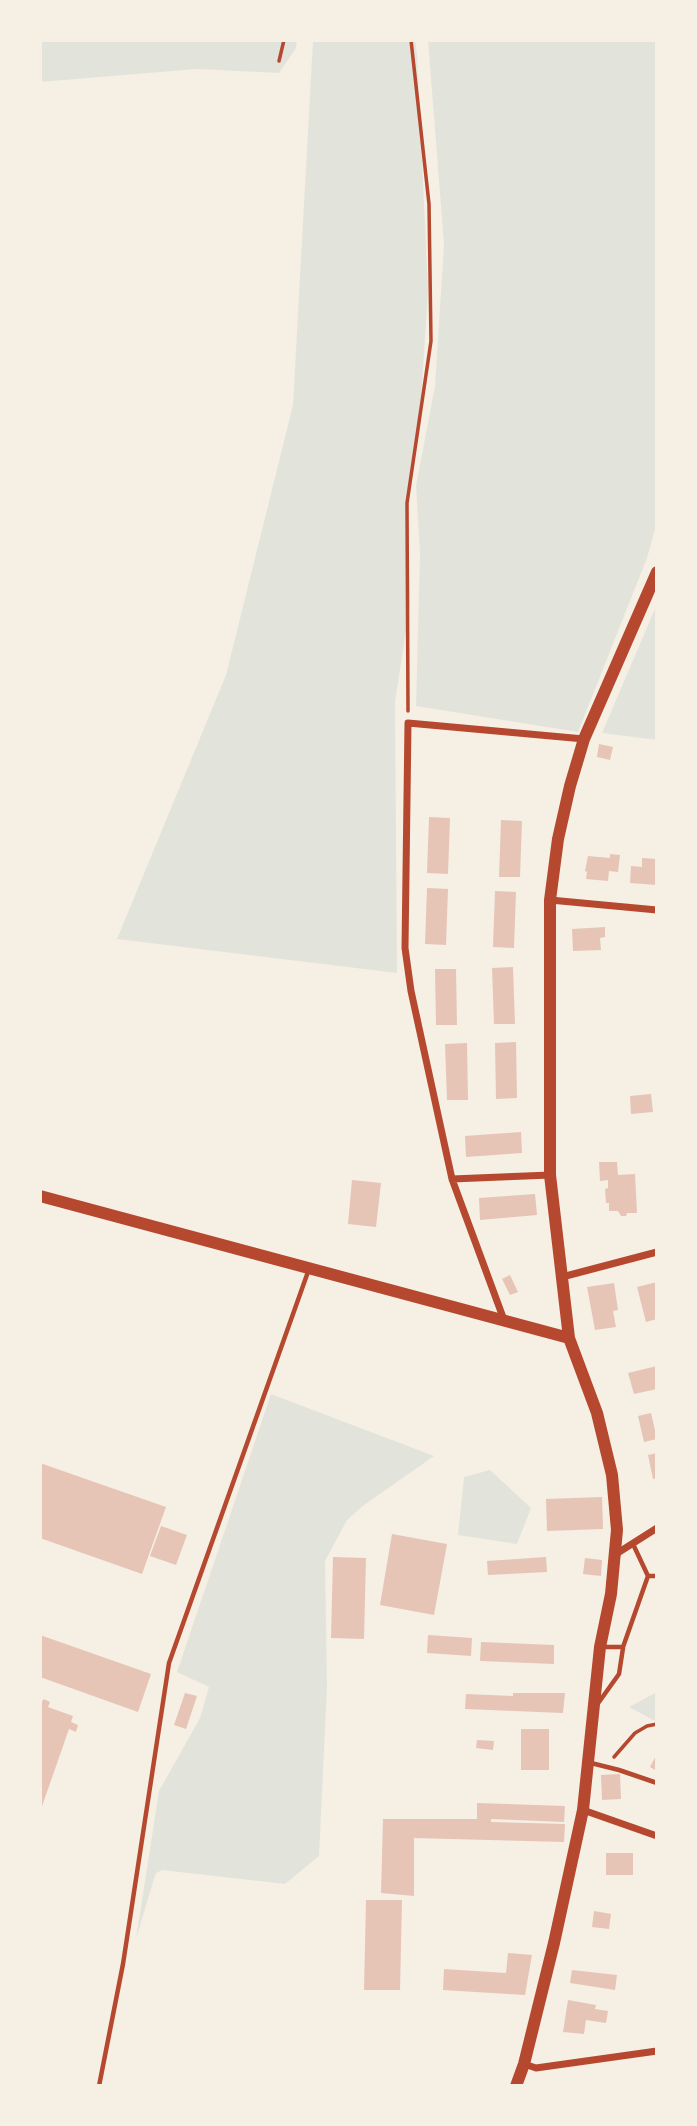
<!DOCTYPE html>
<style>
body{margin:0}
#map{position:relative;width:697px;height:2126px;overflow:hidden;background:#f6efe4;font-family:"Nunito Sans",sans-serif}
canvas{display:block}
.frame{position:absolute;inset:0;border:42px solid #f6efe4;pointer-events:none}
</style>
<div id="map">
<canvas width="697" height="2126"></canvas>
<div class="frame"></div>
</div>
<script>
const ctx = document.querySelector('canvas').getContext('2d');
ctx.lineJoin = 'round';
function paint(path, color) { ctx.fillStyle = color; ctx.fill(path, 'evenodd'); }
const shape = rows => new Path2D(rows.map(r => 'M' + r).join(''));
function trace(path, color, width, dash) { ctx.strokeStyle = color; ctx.lineWidth = width; ctx.lineCap = dash ? 'butt' : 'round'; ctx.setLineDash(dash || []); ctx.stroke(path); }
paint(shape([
 [40,40,297,40,296,48,279,73,197,69,40,82],
 [313,40,415,40,417,54,428,289,421,400,407,494,410,605,395,702,397,973,117,939,226,675,293,405],
 [428,40,657,40,657,522,647,558,578,732,416,706,420,553,416,486,435,386,444,245],
 [657,604,657,740,602,733],
 [271,1394,434,1456,364,1505,347,1520,325,1561,327,1687,319,1856,285,1884,162,1870,156,1873,153,1882,136,1939,159,1791,200,1718,209,1687,177,1672],
 [490,1470,531,1508,517,1544,458,1535,464,1477],
 [657,1692,657,1722,629,1707]
]), '#e2e4dc');
paint(shape([
 [599,744,613,747,610,760,597,757],
 [429,817,450,818,448,874,427,873],
 [501,820,522,821,520,877,499,877],
 [610,854,620,855,618,872,609,871,608,881,586,879,587,872,585,871,588,856,610,858],
 [642,858,657,859,657,885,630,883,631,866,642,867],
 [427,888,448,889,446,945,425,944],
 [495,891,516,892,514,948,493,947],
 [605,927,605,937,600,938,601,950,573,951,572,929],
 [513,967,515,1024,494,1024,492,968],
 [435,969,456,969,457,1025,436,1025],
 [516,1042,517,1098,496,1099,495,1043],
 [467,1043,468,1100,447,1100,445,1044],
 [651,1094,653,1112,631,1114,630,1096],
 [521,1132,522,1153,466,1157,465,1136],
 [599,1162,617,1162,618,1175,635,1174,637,1213,627,1213,626,1216,621,1216,618,1211,609,1211,609,1203,606,1203,605,1189,608,1188,608,1180,600,1181],
 [352,1180,381,1183,376,1227,348,1224],
 [535,1194,537,1215,480,1220,479,1198],
 [510,1275,518,1292,510,1295,502,1279],
 [657,1282,657,1319,646,1322,637,1287],
 [614,1283,618,1310,613,1311,616,1327,595,1330,587,1287],
 [657,1366,657,1389,634,1394,628,1373],
 [651,1413,657,1439,644,1442,638,1416],
 [657,1453,657,1478,653,1479,648,1455],
 [40,1463,166,1507,142,1574,40,1538],
 [602,1497,603,1529,547,1531,546,1499],
 [161,1526,187,1535,176,1565,150,1556],
 [392,1534,447,1544,434,1615,380,1605],
 [333,1557,366,1558,364,1639,331,1638],
 [546,1557,547,1572,488,1575,487,1561],
 [585,1558,602,1560,601,1576,583,1574],
 [40,1635,151,1674,138,1712,40,1677],
 [428,1635,472,1638,471,1656,427,1653],
 [481,1642,554,1645,554,1664,480,1661],
 [185,1693,197,1696,186,1729,174,1725],
 [513,1693,565,1693,563,1713,465,1709,466,1694,513,1696],
 [44,1699,50,1702,48,1707,73,1716,71,1722,78,1725,76,1732,69,1729,41,1809,40,1704],
 [521,1729,549,1729,549,1770,521,1770],
 [477,1740,494,1741,493,1750,476,1748],
 [657,1754,657,1771,650,1767],
 [620,1774,621,1799,602,1800,601,1775],
 [477,1803,565,1806,564,1822,491,1819,491,1822,565,1824,564,1842,414,1838,414,1896,381,1893,383,1819,477,1819],
 [606,1853,633,1853,633,1875,606,1875],
 [366,1900,402,1900,400,1990,364,1990],
 [594,1911,611,1914,609,1929,592,1927],
 [508,1953,532,1955,525,1995,443,1990,444,1969,506,1973],
 [572,1970,617,1975,615,1990,570,1983],
 [568,2000,596,2005,595,2009,608,2011,606,2023,586,2020,584,2034,563,2032]
]), '#e6c5b7');
trace(shape([
 [279,61,284,40],
 [408,711,407,503,431,341,429,204,411,40],
 [614,1757,635,1733,647,1726,657,1724]
]), '#b5482f', 3.5);
trace(shape([
 [633,1544,648,1576,657,1576],
 [601,1647,623,1647,648,1576],
 [599,1702,619,1674,623,1648],
 [591,1763,619,1770,657,1783],
 [99,2086,123,1964,169,1663,309,1269]
]), '#b5482f', 4.5);
trace(shape([
 [550,900,657,910],
 [452,1179,550,1175],
 [562,1277,657,1252],
 [504,1320,452,1179,411,991,405,948,408,723,584,739],
 [616,1554,657,1528],
 [583,1810,657,1836],
 [524,2064,536,2068,657,2051]
]), '#b5482f', 7);
trace(shape([
 [40,1196,569,1338],
 [516,2086,524,2064,554,1943,583,1810,600,1647,611,1594,617,1530,612,1475,597,1413,569,1338,550,1175,550,900,558,839,570,786,584,739,657,572]
]), '#b5482f', 12);
</script>
